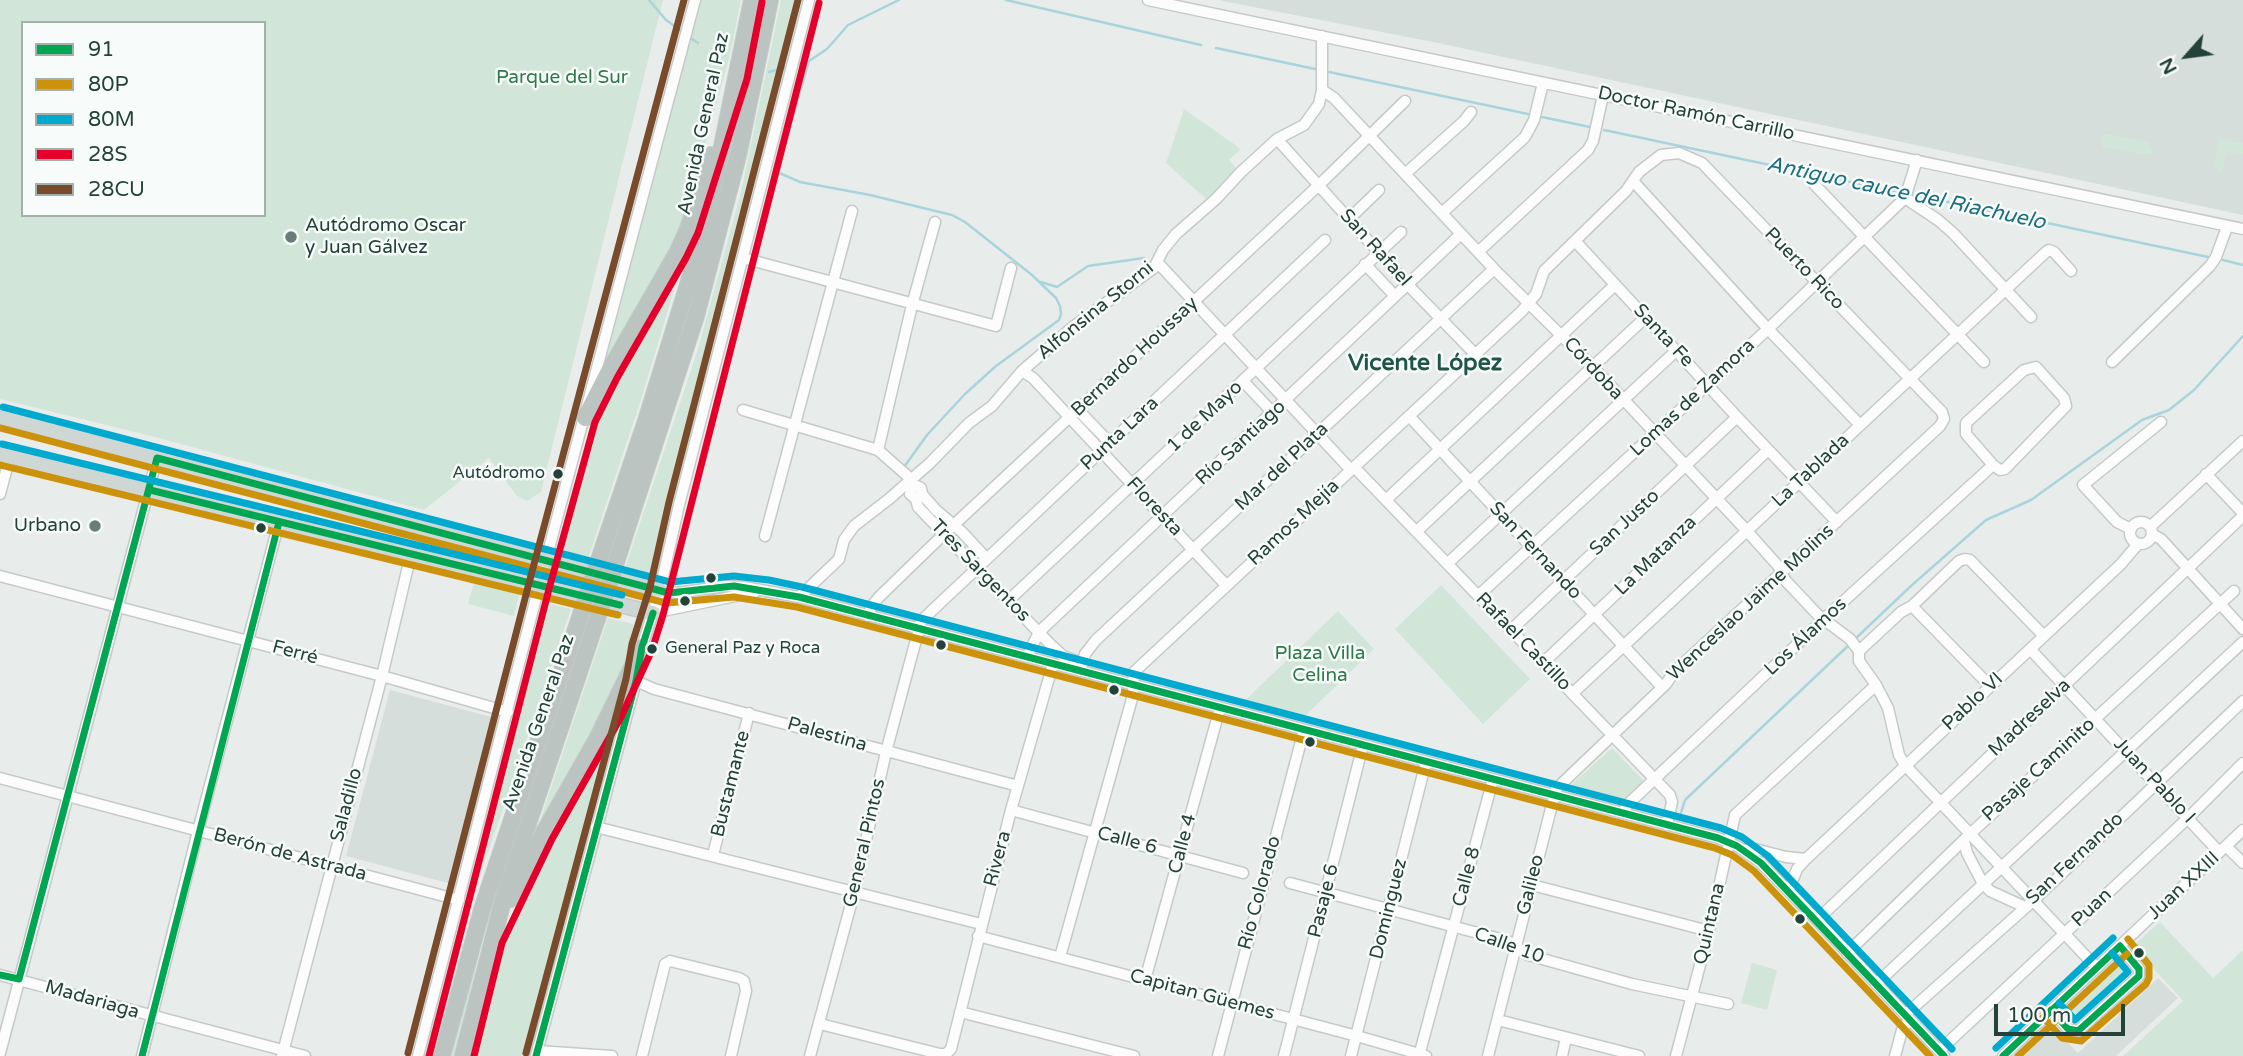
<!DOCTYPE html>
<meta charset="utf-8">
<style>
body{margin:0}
#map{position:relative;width:2243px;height:1056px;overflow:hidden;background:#e8edeb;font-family:"Varela Round",sans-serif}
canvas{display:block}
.legend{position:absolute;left:21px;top:21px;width:245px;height:196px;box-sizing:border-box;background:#f7fbf9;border:2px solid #a3b1ad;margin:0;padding:9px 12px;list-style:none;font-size:21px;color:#24423a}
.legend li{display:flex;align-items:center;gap:14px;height:35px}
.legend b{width:35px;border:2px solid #a3b1ad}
.north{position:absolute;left:2152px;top:21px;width:70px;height:70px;-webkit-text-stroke:5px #f7fbf9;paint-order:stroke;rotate:242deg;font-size:19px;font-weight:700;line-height:28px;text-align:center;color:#24423a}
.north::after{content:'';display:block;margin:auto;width:24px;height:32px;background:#24423a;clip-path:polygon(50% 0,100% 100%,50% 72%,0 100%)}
.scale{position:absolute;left:1994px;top:1004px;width:131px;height:32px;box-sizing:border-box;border:4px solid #24423a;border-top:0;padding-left:9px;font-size:21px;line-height:24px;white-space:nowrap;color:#24423a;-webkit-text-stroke:5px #f7fbf9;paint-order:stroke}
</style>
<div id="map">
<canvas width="2243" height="1056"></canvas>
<ul class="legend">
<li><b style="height:9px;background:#00a651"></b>91</li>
<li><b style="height:9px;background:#cd920c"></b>80P</li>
<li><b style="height:9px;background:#00a9ce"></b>80M</li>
<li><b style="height:9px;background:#e4002b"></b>28S</li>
<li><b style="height:9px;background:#7a4b2a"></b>28CU</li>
</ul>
<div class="north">N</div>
<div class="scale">100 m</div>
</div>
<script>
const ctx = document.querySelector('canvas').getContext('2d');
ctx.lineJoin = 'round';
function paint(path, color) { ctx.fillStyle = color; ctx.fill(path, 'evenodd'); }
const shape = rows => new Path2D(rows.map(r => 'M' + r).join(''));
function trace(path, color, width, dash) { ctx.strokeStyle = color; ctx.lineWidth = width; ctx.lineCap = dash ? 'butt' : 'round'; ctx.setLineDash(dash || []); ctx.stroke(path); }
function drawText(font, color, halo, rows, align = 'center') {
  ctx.font = font + ' "Varela Round",sans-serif'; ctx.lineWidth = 5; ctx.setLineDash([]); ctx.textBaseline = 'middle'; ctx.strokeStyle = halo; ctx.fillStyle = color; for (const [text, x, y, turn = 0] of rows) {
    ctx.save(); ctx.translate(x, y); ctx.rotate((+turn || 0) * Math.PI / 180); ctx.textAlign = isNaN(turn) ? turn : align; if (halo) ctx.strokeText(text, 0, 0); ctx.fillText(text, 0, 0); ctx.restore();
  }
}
paint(shape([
 [1218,0,2243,0,2243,215,1438,43],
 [390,690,499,719,455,885,346,856],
 [2158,978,2178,998,2116,1056,2017,1056,2051,1026,2078,1053]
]), '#d6dedb');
paint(shape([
 [0,0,663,0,541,492,527,501,516,495,489,458,424,510,155,437,0,399],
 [23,23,264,23,264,215,23,215],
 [697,0,741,0,729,59,685,215,671,248,599,379],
 [781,0,802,0,656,570,648,574,640,573,625,568,698,349,741,192],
 [1184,109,1241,149,1229,160,1238,170,1206,199,1166,163],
 [2106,134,2148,142,2153,150,2150,155,2145,155,2103,147,2100,139],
 [2219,138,2243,143,2243,155,2227,152,2222,173,2214,165],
 [689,241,640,403,588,559,564,553,565,545,561,543,596,409],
 [476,575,521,587,514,616,468,604],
 [1441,585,1530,679,1483,724,1395,629],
 [546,603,571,609,480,876,431,1056,425,1056,540,611,544,611],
 [1338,611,1374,649,1300,721,1238,707],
 [608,618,633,624,634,627,630,638,635,640,627,667,618,690,535,835],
 [622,702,531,1056,474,1056,509,925,523,887],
 [1612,748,1645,782,1621,803,1568,788],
 [2160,922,2213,978,2243,950,2243,1056,2123,1056,2183,1001,2133,946],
 [484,933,456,1056,449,1056,480,946],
 [1752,963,1777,970,1767,1010,1741,1003],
 [2110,963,2119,967,2123,972,2124,979,2082,1018,2076,1019,2071,1017,2066,1012,2065,1005]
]), '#d1e6d8');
trace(shape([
 [649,0,666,20,684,33],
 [1006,0,1201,45],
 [689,37,698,43],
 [1216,48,1315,69],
 [809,61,777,172,800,182,870,195,952,215,965,222,1032,275,1056,298,1060,306,1061,314,1059,320,996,366,965,394,927,435,904,467],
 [797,64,809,61,827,49,848,25,899,0],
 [769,72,788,67],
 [1329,72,1528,114],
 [1542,117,1590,127],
 [1604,130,1903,193],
 [1910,194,2208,257],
 [2223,260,2243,265],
 [1041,282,1057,287,1088,266,1144,258],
 [1855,639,1912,585,1986,520,2031,500,2142,420,2169,410,2194,390,2243,336],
 [1680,816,1685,800,1850,644]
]), '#a9d4db', 2.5);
const minor = shape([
 [1148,0,2243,229],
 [1322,90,1334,98,1494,269,1593,367,1747,531,1779,567,1785,580,1818,615,1850,639,1859,651],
 [1277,139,1408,285,1475,354],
 [1405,174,1464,121,1471,112],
 [1633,181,1768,329,1860,425],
 [1814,184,1984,362],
 [1905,198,1938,220,1953,233,2031,317],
 [1905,198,1917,160],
 [1442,213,1525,137,1534,120,1543,83],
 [1349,219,1379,190],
 [1576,242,1737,417,1837,522],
 [1478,252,1588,150,1593,141,1603,95],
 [743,258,996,326,1011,268],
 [1158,263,1351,470],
 [1365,264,1395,296],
 [2112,362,2210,266,2216,257,2227,227],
 [2036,367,2064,398,2066,406,2005,469,2000,470,1993,465,1966,434,1966,423,2024,370,2036,367],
 [1022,371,1033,378,1226,585],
 [1243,381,1273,413],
 [743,410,878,450,911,479],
 [1079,411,1110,443],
 [1409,416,1662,687],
 [878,450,912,305,935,222],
 [1355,468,1670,795,1672,802,1667,825],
 [2206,474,2243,513],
 [0,494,10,456],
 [922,494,936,510,962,532,986,558],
 [916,499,922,494,921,488,917,486,912,488,910,494,916,499,918,507,1050,644,1063,656,1082,663],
 [1387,499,1615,285],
 '2130 533a11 11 0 1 1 22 0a11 11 0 1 1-22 0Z',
 [2150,527,2243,441],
 [2131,529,2117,522,2083,485,2161,422],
 [1417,531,1646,317],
 [2152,534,2161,539,2243,629],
 [765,536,852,211],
 [1448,563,1677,350],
 [0,576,382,676,508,712],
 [660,590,678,593,725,586,744,587,799,597,1718,838,1737,846,1761,863,1817,920,1944,1056],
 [1479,595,1768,329,1905,198],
 [799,597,839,559,844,540,854,526,889,499,930,463,969,423,992,406,1022,371,1074,326,1154,268,1163,250,1176,234,1216,199,1241,172,1277,139,1304,125,1319,104,1322,90,1322,36],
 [1009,600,1401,232],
 [1912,606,1990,686],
 [653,613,755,592],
 [868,616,871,607,879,597,944,534,1319,185,1405,101],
 [1512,629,1737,417],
 [2030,649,2219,852],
 [1859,651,1859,661,1876,685,1888,708,1899,755,1905,765,2096,967],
 [1859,651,1901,612,1912,606,1959,561,1965,559,1970,560,2044,636],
 [1027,657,1039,632,1461,234],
 [1544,662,1768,450],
 [1080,671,1085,654,1096,640,1494,269],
 [636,681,654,689,1018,786],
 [1573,693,2046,252,2049,250,2054,252,2071,271],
 [0,778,459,900],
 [1011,810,1243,873],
 [1623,812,1628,804,1824,619,1993,465],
 [596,827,981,924],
 [1964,841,1967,853,1982,882,1990,891,2025,907],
 [2226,846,2243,863],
 [1744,850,1755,849,1786,857,1806,859,2121,564,2138,544],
 [713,855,749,713],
 [1290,883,1508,941,1528,955,1632,984,1728,1004],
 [1532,885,1709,931],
 [1789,890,1797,869,1806,859],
 [1817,920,2243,516],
 [978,936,1357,1036,1426,1056],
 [1847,953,1970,834,2234,591],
 [1060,957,1133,695,1134,672,1522,311,1536,294,1544,271,1626,191,1639,172,1661,155,1679,153,1702,163,1942,412,1944,419,1940,426,1674,672,1666,684,1556,789,1488,1056],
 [0,975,305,1056],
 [1145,980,1220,708],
 [1876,984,2243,642],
 [2051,1010,2068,1029,2078,1031,2139,976,2139,969,2120,946],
 [960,1012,1134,1056],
 [1905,1015,2034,900,2243,701],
 [1498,1020,1639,1056],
 [820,1024,940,1054,946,1054,951,1049,1011,810,1053,664],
 [538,1051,612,1056],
 [1939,1051,2188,818,2243,763],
 [0,1053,157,458],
 [142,1056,198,831,279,522],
 [282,1056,382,676,411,554],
 [418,1056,539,586,695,0],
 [536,1056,636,681,642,647,660,590,679,505,809,0],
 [642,1056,665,964,670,961,739,978,744,981,746,991,731,1056],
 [810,1056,854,893,886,752,921,621,1325,240],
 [1218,1056,1304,730],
 [1284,1056,1363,745],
 [1351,1056,1426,762],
 [1419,1056,1493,779],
 [1562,1056,1566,1038],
 [1676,1056,1709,931,1735,815,1876,685],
 [1895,1056,1902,1030,1909,1020],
 [2003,1056,2243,830]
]);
const major = shape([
 [0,417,660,590],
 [0,454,653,613]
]);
const highway = shape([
 [585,418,608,373,677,253,688,229,711,155],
 [600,557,646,421,690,278,718,166,752,0],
 [616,562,696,316,738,156,770,0],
 [511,899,543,834,597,739,642,647],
 [442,1056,483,906,581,614],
 [463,1056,506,889,597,619]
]);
trace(minor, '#c5cac8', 13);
trace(major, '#c3ccc9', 17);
trace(highway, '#c3ccc9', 18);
trace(minor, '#fcfcfc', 10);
trace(major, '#cfd7d5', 14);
trace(highway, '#bcc4c2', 16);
const highwayBridge = shape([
 [581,614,600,557],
 [597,619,616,562]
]);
trace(highwayBridge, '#c3ccc9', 18, []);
trace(highwayBridge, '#bcc4c2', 16);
trace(shape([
 [150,490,620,605],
 [0,975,19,979,157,458,669,593,734,586,799,597,1718,838,1737,846,1761,863,1944,1056],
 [2051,1010,2068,1029,2078,1031,2139,976,2139,969,2120,946],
 [142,1056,279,522],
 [536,1056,636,681,642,647,653,613],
 [2003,1056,2120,946]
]), '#00a651', 7);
trace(shape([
 [0,428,666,603,734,597,797,607,1715,848,1732,855,1754,871,1930,1056],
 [0,465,618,615],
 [2043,1017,2062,1038,2081,1041,2146,984,2149,978,2149,965,2128,939],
 [2018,1056,2127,954]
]), '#cd920c', 7);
trace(shape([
 [3,407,670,582,734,576,769,580,802,587,1721,828,1742,837,1768,856,1952,1049],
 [2,444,622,595],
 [2059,1003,2075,1020,2128,972,2112,953],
 [1996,1048,2113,938]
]), '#00a9ce', 7);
trace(shape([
 [429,1056,549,589,595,422,617,378,686,258,698,233,747,79,762,2],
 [474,1056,502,943,552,839,621,717,652,650,663,615,819,3]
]), '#e4002b', 7);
trace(shape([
 [408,1053,529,583,684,0],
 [526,1053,626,679,632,644,650,587,669,502,798,0]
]), '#7a4b2a', 7);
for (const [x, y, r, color] of [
 [291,237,7,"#697e78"],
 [558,474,6,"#24423a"],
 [95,526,7,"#697e78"],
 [261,528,6,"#24423a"],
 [711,578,6,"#24423a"],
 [685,601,6,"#24423a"],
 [941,645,6,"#24423a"],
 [652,649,6,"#24423a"],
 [1114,690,6,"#24423a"],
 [1310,742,6,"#24423a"],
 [1800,919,6,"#24423a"],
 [2139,953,6,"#24423a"]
]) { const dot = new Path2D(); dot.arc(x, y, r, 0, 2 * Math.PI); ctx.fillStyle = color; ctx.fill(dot); trace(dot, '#f7fbf9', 2.5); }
drawText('17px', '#24423a', '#f7fbf9', [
 ["Autódromo",545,474],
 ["General Paz y Roca",665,649,"left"]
], 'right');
drawText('19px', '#2d7a4b', '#f7fbf9', [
 ["Parque del Sur",562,78],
 ["Plaza Villa",1320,654],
 ["Celina",1320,676]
]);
drawText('19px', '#24423a', '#f7fbf9', [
 ["Doctor Ramón Carrillo",1696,114,12],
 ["Avenida General Paz",704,124,-78],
 ["San Rafael",1375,248,48],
 ["Puerto Rico",1804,269,46],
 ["Alfonsina Storni",1096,311,-39],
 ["Santa Fe",1663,336,47],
 ["Bernardo Houssay",1135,357,-43],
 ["Córdoba",1593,369,47],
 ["Lomas de Zamora",1693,398,-43],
 ["1 de Mayo",1205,417,-43],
 ["Punta Lara",1120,434,-43],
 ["Río Santiago",1241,443,-43],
 ["Mar del Plata",1282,467,-43],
 ["La Tablada",1811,471,-43],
 ["Floresta",1154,507,47],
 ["Ramos Mejía",1294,523,-43],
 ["San Justo",1625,523,-43],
 ["San Fernando",1535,551,47],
 ["La Matanza",1656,556,-44],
 ["Tres Sargentos",980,571,46],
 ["Wenceslao Jaime Molins",1751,603,-43],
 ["Los Álamos",1806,637,-43],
 ["Rafael Castillo",1523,642,46],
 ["Ferré",295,653,15],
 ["Pablo VI",1973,702,-43],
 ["Madreselva",2030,718,-43],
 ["Avenida General Paz",539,723,-71],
 ["Palestina",827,735,16],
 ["Pasaje Caminito",2039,770,-42],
 ["Juan Pablo I",2154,781,47],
 ["Bustamante",731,784,-76],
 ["Saladillo",347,805,-75],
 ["Calle 6",1127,841,15],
 ["General Pintos",865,843,-77],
 ["Calle 4",1183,844,-75],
 ["Berón de Astrada",290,855,15],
 ["Rivera",998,859,-75],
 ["San Fernando",2075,859,-43],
 ["Calle 8",1467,877,-75],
 ["Galileo",1531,885,-76],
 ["Juan XXIII",2184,886,-43],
 ["Río Colorado",1260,893,-75],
 ["Pasaje 6",1324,901,-76],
 ["Puan",2092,908,-43],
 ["Dominguez",1389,909,-76],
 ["Quintana",1710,924,-77],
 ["Calle 10",1509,946,20],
 ["Capitan Güemes",1202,995,15],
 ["Madariaga",92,1000,16]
]);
drawText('19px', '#24423a', '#f7fbf9', [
 ["Autódromo Oscar",305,226],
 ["y Juan Gálvez",305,248],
 ["Urbano",81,526,"right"]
], 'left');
drawText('italic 21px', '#1c6f80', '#f7fbf9', [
 ["Antiguo cauce del Riachuelo",1906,194,12]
]);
drawText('bold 23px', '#1f5548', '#f7fbf9', [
 ["Vicente López",1425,364]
]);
</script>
